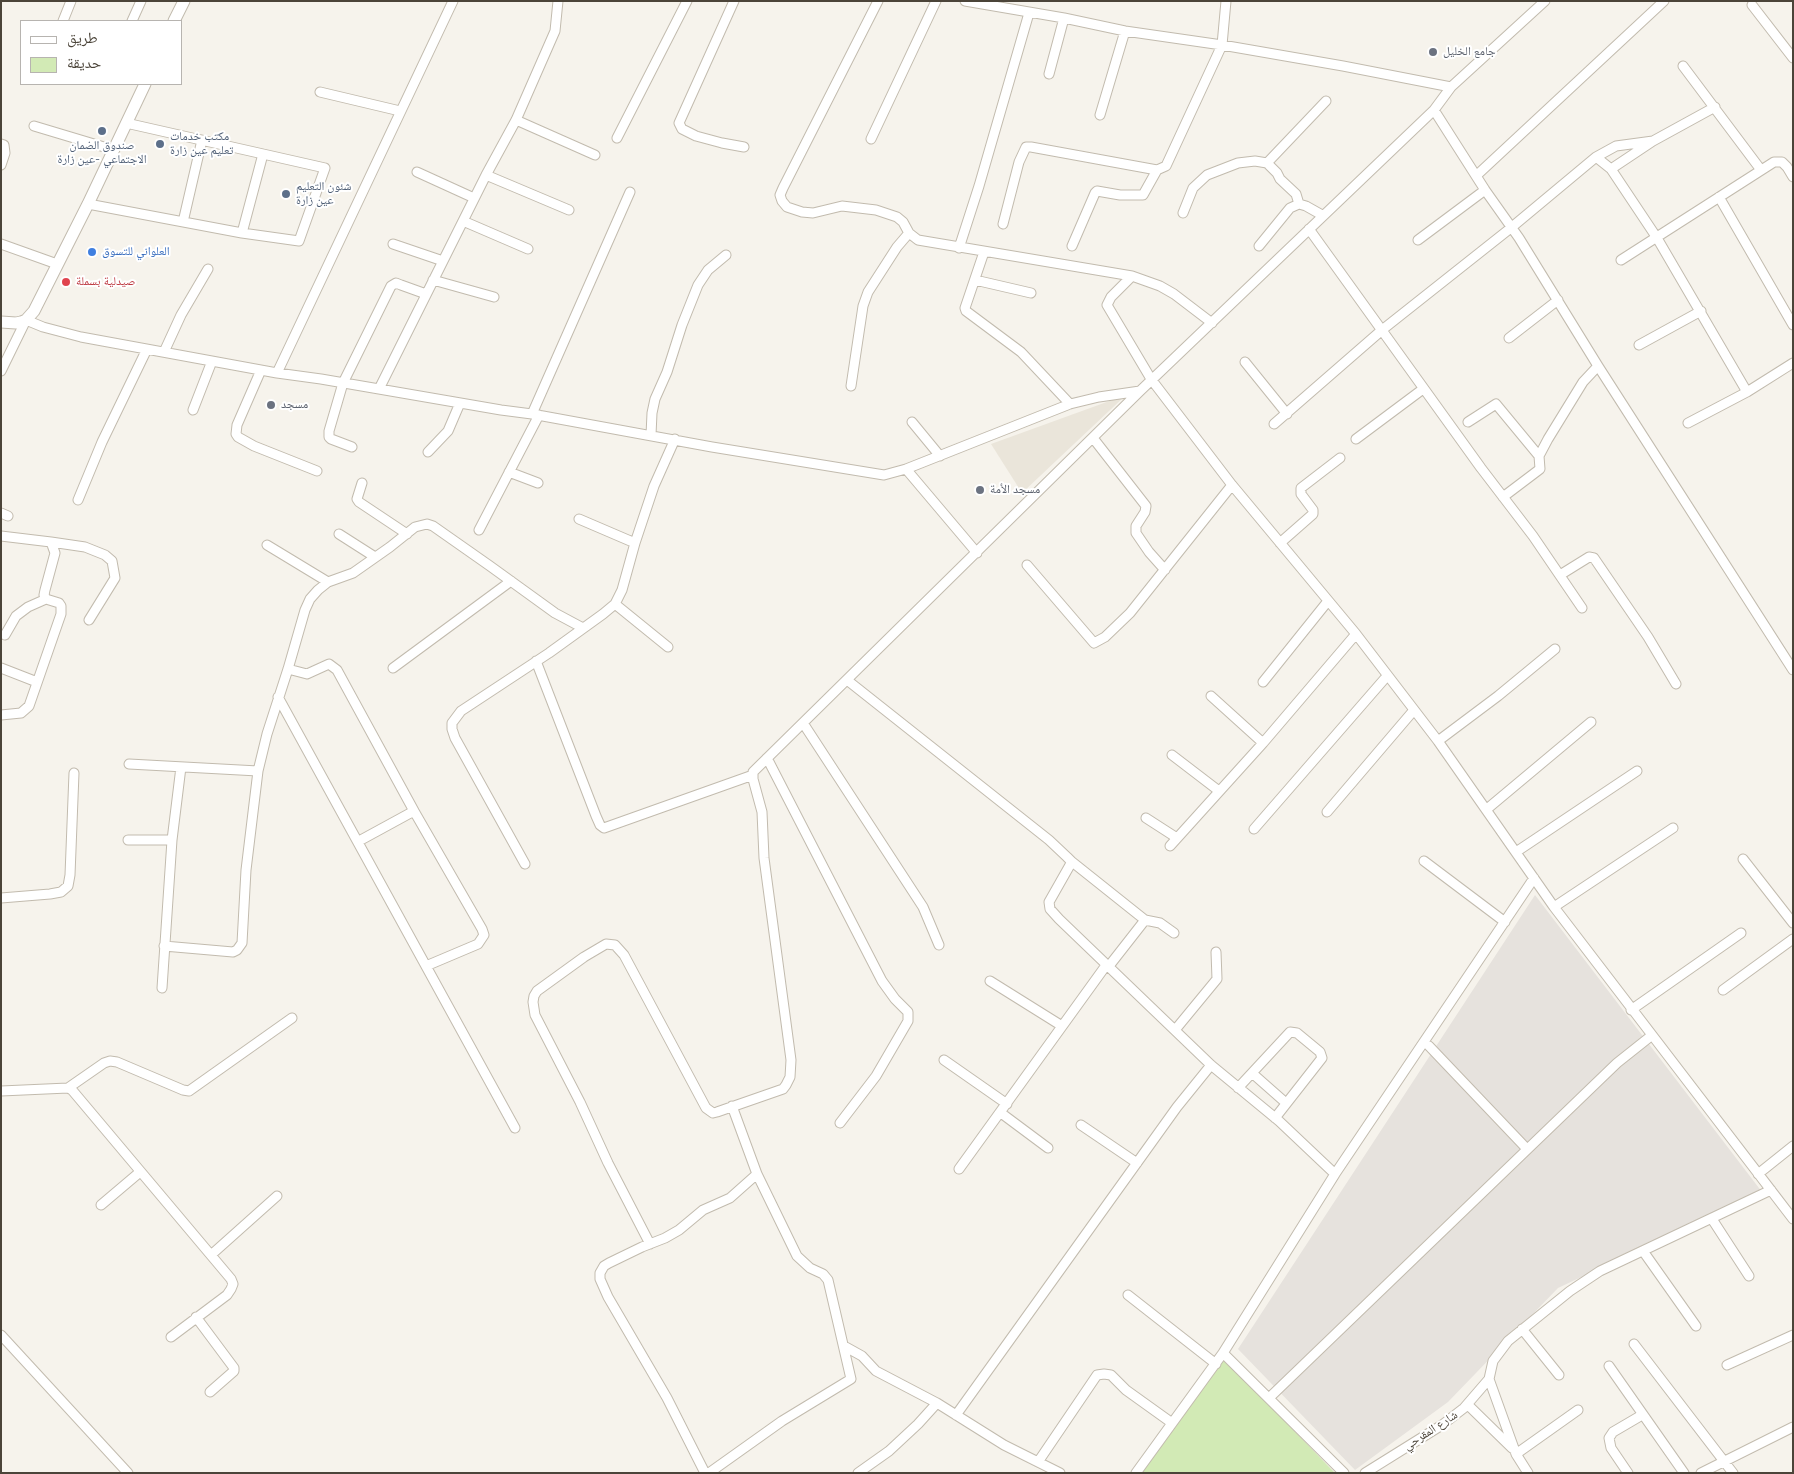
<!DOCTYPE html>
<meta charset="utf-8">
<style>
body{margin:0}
#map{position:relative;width:1794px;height:1474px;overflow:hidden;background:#f6f3ec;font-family:"Nunito Sans","Noto Naskh Arabic",sans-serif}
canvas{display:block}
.frame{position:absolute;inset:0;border:2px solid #4b4439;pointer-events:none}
.legend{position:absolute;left:20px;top:20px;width:162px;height:65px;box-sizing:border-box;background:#fff;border:1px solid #b7b4b0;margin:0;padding:6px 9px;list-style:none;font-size:15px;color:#4b4439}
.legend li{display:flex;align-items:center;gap:10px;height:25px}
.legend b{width:25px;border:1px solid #b7b4b0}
</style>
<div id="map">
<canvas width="1794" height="1474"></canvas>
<div class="frame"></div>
<ul class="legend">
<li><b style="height:6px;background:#fff"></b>طريق</li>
<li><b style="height:14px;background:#d2eab5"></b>حديقة</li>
</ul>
</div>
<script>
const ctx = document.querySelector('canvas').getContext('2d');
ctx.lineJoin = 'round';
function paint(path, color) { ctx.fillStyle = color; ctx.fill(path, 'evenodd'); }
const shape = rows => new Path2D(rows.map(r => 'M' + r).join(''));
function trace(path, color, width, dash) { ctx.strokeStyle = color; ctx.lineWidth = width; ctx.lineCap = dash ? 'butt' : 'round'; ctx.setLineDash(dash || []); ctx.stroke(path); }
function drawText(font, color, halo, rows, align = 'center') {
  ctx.font = font + ' "Nunito Sans","Noto Naskh Arabic",sans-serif'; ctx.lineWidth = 4; ctx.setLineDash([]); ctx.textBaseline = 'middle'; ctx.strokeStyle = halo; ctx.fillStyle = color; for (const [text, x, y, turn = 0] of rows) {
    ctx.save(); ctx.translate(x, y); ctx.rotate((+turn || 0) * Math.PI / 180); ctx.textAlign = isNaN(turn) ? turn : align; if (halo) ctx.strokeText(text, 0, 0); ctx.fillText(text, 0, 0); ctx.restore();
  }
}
paint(shape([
 [1126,395,1022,493,991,444]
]), '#eae5da');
paint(shape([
 [1535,895,1762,1192,1558,1288,1448,1402,1355,1470,1238,1349]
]), '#e6e2dd');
paint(shape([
 [1224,1358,1334,1472,1139,1473]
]), '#d2eab5');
const minor = shape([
 [734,1,679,123,682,129,696,136,722,143,744,147],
 [878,1,783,188,780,195,782,201,787,207,802,212,813,213,842,206,876,210,897,217,903,222,909,233,918,240,1132,276,1160,286,1174,294,1212,323],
 [965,1,1064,18,1125,31,1222,45,1343,66,1451,87],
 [1752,5,1793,58],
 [63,21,71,1],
 [132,21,141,1],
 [1683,66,1761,170],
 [1049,74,1064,18],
 [320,92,400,111],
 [1434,110,1485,190,1519,238,1598,366,1793,670],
 [1100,115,1125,31],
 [516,120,595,155],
 [34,126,114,150],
 [617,138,687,1],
 [871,139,936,1],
 [1,144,4,145,5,153,1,165],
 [1596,157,1611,169,1657,238,1747,392],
 [1267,163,1326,101],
 [1611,169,1653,141,1715,107],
 [417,172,474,198],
 [486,175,569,210],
 [1477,175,1664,1],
 [1719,197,1793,325],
 [88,204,242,233,299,241,325,168,126,123],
 [1183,213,1193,188,1207,175,1238,163,1255,161,1267,163,1277,173,1280,179,1296,194,1299,204],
 [463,221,528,249],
 [183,222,202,140],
 [1003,224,1019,162,1026,147,1031,147,1157,170,1166,166,1222,45,1226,1],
 [1309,229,1481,468,1533,536,1582,608],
 [242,233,263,154],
 [1418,240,1485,190],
 [1,244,57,264],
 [393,244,443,261],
 [1072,246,1095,193,1097,191,1120,195,1143,195,1157,170],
 [1259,246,1290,208,1299,204,1306,206,1322,215],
 [959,248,979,186,1029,13],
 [984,252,965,308,966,311,1021,352,1070,404],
 [1621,260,1774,162,1782,162,1787,167,1793,177],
 [1132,276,1111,297,1107,305,1151,379,1232,485,1356,634,1438,741,1554,907,1793,1219],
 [433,280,494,297],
 [975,280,1031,293],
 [1509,338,1558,300],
 [1639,345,1701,311],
 [164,352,181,315,208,269],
 [1245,362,1287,414],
 [261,370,237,425,236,434,238,437,254,446,317,471],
 [1,371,26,320,43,327,81,337,277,373,321,379,501,410,532,414,712,447,884,475,906,469,1070,404,1099,397,1140,391],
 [277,373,453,1],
 [851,386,863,306,868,292,897,247,909,233],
 [379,389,486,175,516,120,555,31,558,1],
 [193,410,212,361],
 [532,414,630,192],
 [912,422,940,456],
 [1468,422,1496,404,1539,456],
 [1688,423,1747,392,1793,363],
 [1274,424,1382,330,1512,227,1596,157,1616,146,1653,141],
 [651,435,652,413,655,399,667,372,682,325,698,285,708,270,726,255],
 [1093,438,1146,506,1145,512,1136,526,1136,533,1149,552,1165,570],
 [1356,439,1423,389],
 [352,447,331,439,329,437,329,431,343,383,391,286,396,283,401,285,426,294],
 [428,452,448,431,460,403],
 [906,469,977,553],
 [509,472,538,483],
 [362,483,357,499,359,502,407,534],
 [1503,497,1540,469,1539,456,1548,439,1583,382,1598,366],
 [78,500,102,442,147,349],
 [1,513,8,516],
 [579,519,635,543],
 [479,530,539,415],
 [339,534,375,557],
 [1,536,51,542,55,553,45,590,44,595,46,599],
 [51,542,85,547,105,555,112,561,115,578,89,620],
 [1280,543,1313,514,1313,510,1301,494,1301,488,1340,458],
 [267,545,328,582],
 [1027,565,1094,643,1105,637,1130,613,1232,485],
 [1560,575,1589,557,1594,558,1648,637,1676,684],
 [615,604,668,647],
 [536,661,596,816,600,825,604,828,753,775],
 [1,668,37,682],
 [393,668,511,581],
 [288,669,307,674,329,664,337,670,414,811,482,929,484,935,478,944,426,966],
 [847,680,1049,840,1067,857,1071,861,1070,865,1049,902,1050,909,1059,919,1211,1065,1279,1121,1335,1174],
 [1263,682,1328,601],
 [1211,696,1263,743],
 [278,697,515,1128],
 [1,715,21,713,29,706,61,614,61,606,59,603,46,599,28,607,16,616,5,635],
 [803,723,923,907,939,945],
 [1438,741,1498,696,1555,649],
 [1172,755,1219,791],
 [767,758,882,981,895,999,908,1012,908,1021,876,1076,840,1123],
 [129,764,258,771],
 [1487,809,1591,722],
 [1327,812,1414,710],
 [1146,818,1177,838],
 [1254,829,1387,676],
 [128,840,172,840],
 [359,841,414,811],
 [1170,846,1263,743,1356,634],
 [1516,852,1637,771],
 [1743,859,1793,923],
 [1071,861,1145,920,1109,966],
 [1424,861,1505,922],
 [525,864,455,738,452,729,452,723,461,711,549,653,603,614,615,604,622,590,635,543,654,486,675,439],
 [1,898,50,894,61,892,68,886,70,875,74,773],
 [1554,907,1673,828],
 [1145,920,1160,923,1174,933],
 [164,946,233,952,237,950,242,943,246,870,258,771,267,734,288,669,305,610,310,599,318,590,328,582,353,573,390,547,415,527,427,524,433,526,490,566,555,613,583,628],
 [990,981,1062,1026],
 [162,988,172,840,181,767],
 [1723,990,1793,939],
 [1631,1010,1741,933],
 [1175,1030,1217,979,1216,952],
 [1429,1046,1527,1149],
 [944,1060,1007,1104],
 [1252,1073,1286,1103],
 [68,1088,104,1063,110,1061,117,1062,183,1090,189,1091,292,1018],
 [1238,1088,1290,1032,1297,1033,1320,1052,1322,1058,1275,1118],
 [1,1091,68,1088,72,1090,231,1279,233,1284,231,1289,227,1295,171,1337],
 [1001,1113,1048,1148],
 [1081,1125,1137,1163],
 [959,1169,1107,964],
 [1758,1174,1793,1146],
 [101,1205,140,1172],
 [1712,1219,1749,1276],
 [650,1244,608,1163,580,1102,535,1015,533,1002,534,996,537,991,584,957,606,944,615,945,624,955,706,1108,713,1113,717,1112,783,1089,786,1085,790,1077,791,1060,764,858,762,812,753,779,753,772,1140,391,1434,110,1451,87,1545,1],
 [1643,1251,1696,1326],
 [211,1255,277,1196],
 [1128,1295,1216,1364],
 [196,1317,234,1368,234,1371,210,1392],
 [1522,1329,1559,1375],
 [1,1335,128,1473],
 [1634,1344,1733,1473],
 [844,1346,862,1356,876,1371,937,1403,1004,1445,1060,1473],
 [1223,1353,1344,1473],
 [1727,1365,1793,1335],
 [1609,1366,1684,1473],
 [1489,1379,1516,1454,1528,1473],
 [1269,1398,1617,1063,1651,1036],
 [1468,1405,1512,1448],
 [956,1415,1177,1107,1211,1065],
 [1516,1454,1578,1410],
 [1038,1462,1097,1375,1104,1374,1111,1375,1126,1390,1172,1423],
 [705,1473,667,1398,608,1297,600,1279,600,1273,604,1266,609,1263,642,1247,665,1238,679,1230,703,1210,730,1198,757,1174,732,1106],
 [709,1473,782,1421,851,1379,828,1280,823,1274,810,1268,797,1256,757,1174],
 [858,1473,889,1451,918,1424,937,1403],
 [1136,1473,1223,1353,1335,1174,1534,878],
 [1365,1473,1442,1425,1464,1408,1489,1379,1493,1361,1508,1341,1570,1291,1600,1271,1771,1190],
 [1628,1473,1611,1448,1609,1438,1613,1432,1642,1415],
 [1701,1473,1793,1427]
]);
const tertiary = shape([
 [174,21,184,1],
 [1,322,16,323,21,322,26,320,34,311,88,204,145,84]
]);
trace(minor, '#c2bbae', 11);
trace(tertiary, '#c2bbae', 13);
trace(minor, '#fff', 9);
trace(tertiary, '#fff', 11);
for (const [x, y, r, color] of [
 [1433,52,5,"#6b7280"],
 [102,131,5,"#5c6f8a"],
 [160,144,5,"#5c6f8a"],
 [286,194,5,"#5c6f8a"],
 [92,252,5,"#3f7fe0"],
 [66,282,5,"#e0444e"],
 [271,405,5,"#6b7280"],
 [980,490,5,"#6b7280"]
]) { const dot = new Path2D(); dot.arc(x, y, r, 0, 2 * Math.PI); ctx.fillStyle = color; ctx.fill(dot); trace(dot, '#fff', 2); }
drawText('12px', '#5b616d', '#fff', [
 ["جامع الخليل",1443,52],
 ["مسجد",281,405],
 ["مسجد الأمة",990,490]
], 'left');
drawText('12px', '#4e5e75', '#fff', [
 ["مكتب خدمات",170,137],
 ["تعليم عين زارة",170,151],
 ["صندوق الضمان",102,146,"center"],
 ["الاجتماعي -عين زارة",102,160,"center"],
 ["شئون التعليم",296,187],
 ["عين زارة",296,201]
], 'left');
drawText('12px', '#366cbe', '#fff', [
 ["العلواني للتسوق",102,252]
], 'left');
drawText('12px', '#be3a42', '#fff', [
 ["صيدلية بسملة",76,282]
], 'left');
drawText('12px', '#4b4439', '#fff', [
 ["شارع المقرحي",1431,1431,-33]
]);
</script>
